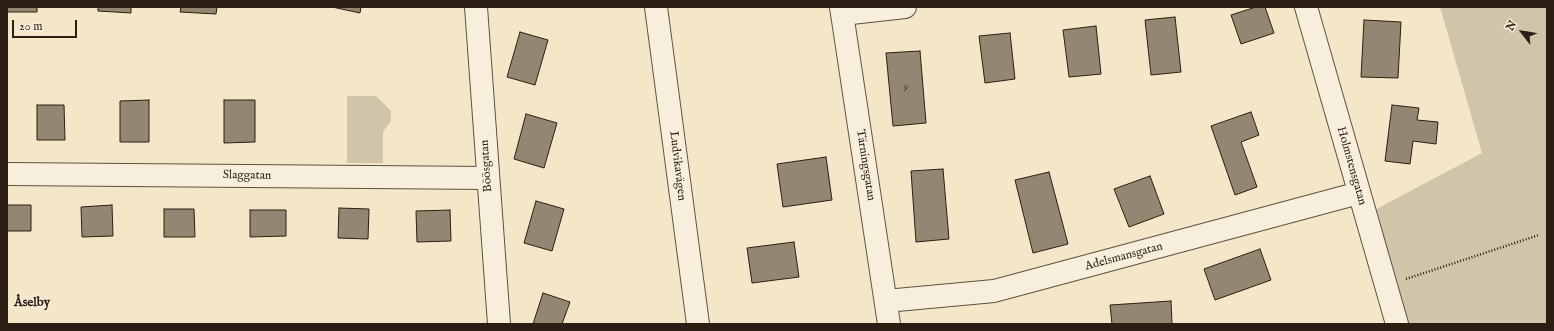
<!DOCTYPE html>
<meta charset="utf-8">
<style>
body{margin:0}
#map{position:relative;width:1554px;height:331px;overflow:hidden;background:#f3e7c8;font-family:"IM FELL English",serif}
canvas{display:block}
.frame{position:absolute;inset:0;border:8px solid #2c1e14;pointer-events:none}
.north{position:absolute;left:1502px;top:12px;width:40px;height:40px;-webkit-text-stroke:3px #f7efdb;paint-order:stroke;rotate:301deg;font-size:11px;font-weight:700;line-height:16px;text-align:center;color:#2c1e14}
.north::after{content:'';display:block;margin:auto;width:14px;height:18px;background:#2c1e14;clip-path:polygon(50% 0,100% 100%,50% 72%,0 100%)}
.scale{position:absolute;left:12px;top:20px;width:65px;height:18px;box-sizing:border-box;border:2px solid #2c1e14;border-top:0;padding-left:5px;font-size:12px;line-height:14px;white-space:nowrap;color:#2c1e14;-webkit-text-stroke:3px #f7efdb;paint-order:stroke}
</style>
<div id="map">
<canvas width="1554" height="331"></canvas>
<div class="frame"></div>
<div class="north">N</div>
<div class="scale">20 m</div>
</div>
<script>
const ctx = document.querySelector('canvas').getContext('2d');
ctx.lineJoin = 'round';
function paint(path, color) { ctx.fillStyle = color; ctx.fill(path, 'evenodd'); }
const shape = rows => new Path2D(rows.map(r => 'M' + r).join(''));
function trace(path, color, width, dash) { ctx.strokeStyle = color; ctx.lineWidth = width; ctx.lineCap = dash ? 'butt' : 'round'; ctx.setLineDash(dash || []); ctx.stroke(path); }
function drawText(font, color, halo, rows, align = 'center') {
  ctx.font = font + ' "IM FELL English",serif'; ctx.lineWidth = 3; ctx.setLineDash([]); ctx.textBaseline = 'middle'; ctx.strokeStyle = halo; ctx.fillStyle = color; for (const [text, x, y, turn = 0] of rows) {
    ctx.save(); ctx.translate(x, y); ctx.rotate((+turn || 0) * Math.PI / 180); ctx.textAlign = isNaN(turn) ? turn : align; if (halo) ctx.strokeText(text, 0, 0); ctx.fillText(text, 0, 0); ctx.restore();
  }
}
paint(shape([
 [1440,7,1547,7,1547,324,1402,324,1369,213,1482,153],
 [347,96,376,96,391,111,391,121,383,132,383,163,347,163]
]), '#d1c5a9');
const building = shape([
 [7,7,37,7,37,12,7,12,7,7],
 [98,7,131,7,131,13,98,11,98,7],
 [181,7,217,7,216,14,180,12,181,7],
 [332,7,361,7,360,13,332,7],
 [1256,7,1265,7,1274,33,1241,44,1231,15,1256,7],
 [1175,17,1181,72,1151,75,1145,20,1175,17],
 [1364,20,1401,22,1398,78,1361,77,1364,20],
 [1096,26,1101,74,1069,77,1063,30,1096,26],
 [520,32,548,40,535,85,507,77,520,32],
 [1010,33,1015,79,985,83,979,36,1010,33],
 [920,51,926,123,893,126,886,53,920,51],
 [149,100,149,142,120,142,120,101,149,100],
 [224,100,255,100,255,142,224,143,224,100],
 [37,105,64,105,65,140,37,140,37,105],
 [1392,105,1419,108,1417,120,1438,122,1436,144,1413,141,1410,164,1385,161,1392,105],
 [1251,112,1259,135,1241,142,1257,187,1235,195,1211,126,1251,112],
 [526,114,557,123,544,168,514,159,526,114],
 [826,157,832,200,783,207,777,164,826,157],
 [943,169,949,239,916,242,911,171,943,169],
 [1049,172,1068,244,1033,253,1015,180,1049,172],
 [1150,176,1164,214,1129,227,1114,189,1150,176],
 [536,201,564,209,552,251,524,243,536,201],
 [7,205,31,205,31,231,7,231,7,205],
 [112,205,113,236,82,237,81,207,112,205],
 [339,208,369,209,368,239,338,238,339,208],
 [164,209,194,209,195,237,164,237,164,209],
 [250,210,286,210,286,236,250,237,250,210],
 [450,210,451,241,417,242,416,211,450,210],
 [794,242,799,277,752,283,747,248,794,242],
 [1260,249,1271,280,1215,300,1204,269,1260,249],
 [543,293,570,302,562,324,533,324,543,293],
 [1171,301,1172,324,1112,324,1110,305,1171,301]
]);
paint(building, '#938772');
trace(building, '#2c1e14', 1);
const minor = shape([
 [476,7,499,324],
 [656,7,698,324],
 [841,7,889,324],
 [1306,7,1397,324],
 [842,14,905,7],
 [7,174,488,178],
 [886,301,994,291,1359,193]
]);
trace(minor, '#5e5041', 24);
trace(shape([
 [1406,279,1539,235]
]), '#2c1e14', 2.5, [1, 2]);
trace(minor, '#f7efdb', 22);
drawText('10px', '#46382c', null, [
 ["9",906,88]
]);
drawText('12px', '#2c1e14', '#f7efdb', [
 ["Tärningsgatan",865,165,81],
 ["Böösgatan",487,166,-94],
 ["Ludvikavägen",677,166,83],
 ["Holmstensgatan",1351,166,74],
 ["Slaggatan",247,176,1],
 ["Adelsmansgatan",1124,257,-15]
]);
drawText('bold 13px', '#2c1e14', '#f7efdb', [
 ["Åselby",32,303]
]);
</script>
